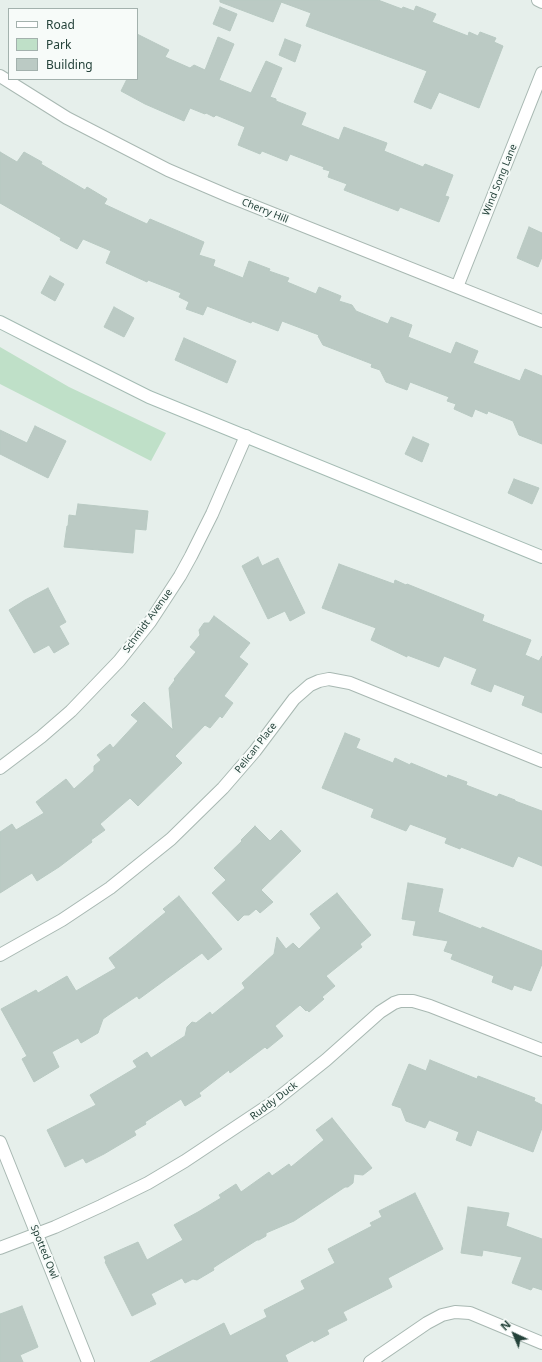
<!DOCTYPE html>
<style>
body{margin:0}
#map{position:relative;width:542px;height:1362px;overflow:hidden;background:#e6efeb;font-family:"Noto Sans",sans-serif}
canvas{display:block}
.legend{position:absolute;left:8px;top:8px;width:130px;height:72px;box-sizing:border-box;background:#f7fbf9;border:1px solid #a3b1ad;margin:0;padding:5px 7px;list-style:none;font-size:12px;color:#24423a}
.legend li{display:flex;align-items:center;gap:8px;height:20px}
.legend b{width:20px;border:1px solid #a3b1ad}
.north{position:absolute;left:494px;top:1314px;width:40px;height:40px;-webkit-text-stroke:3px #f7fbf9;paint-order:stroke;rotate:316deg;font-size:11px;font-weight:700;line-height:16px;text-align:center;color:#24423a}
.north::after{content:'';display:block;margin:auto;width:14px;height:18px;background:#24423a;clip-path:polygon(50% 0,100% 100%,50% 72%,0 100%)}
</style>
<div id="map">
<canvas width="542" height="1362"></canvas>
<ul class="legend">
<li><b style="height:5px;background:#fff"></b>Road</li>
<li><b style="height:11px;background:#bfe0c8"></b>Park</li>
<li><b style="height:11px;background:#bbcac4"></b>Building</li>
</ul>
<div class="north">N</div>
</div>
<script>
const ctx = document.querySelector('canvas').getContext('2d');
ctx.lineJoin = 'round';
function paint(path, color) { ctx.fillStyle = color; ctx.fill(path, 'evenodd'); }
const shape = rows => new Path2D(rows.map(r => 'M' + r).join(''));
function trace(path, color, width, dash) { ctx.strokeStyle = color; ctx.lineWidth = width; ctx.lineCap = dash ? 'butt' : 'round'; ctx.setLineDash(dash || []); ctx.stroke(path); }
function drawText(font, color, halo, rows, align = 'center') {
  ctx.font = font + ' "Noto Sans",sans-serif'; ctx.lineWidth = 4; ctx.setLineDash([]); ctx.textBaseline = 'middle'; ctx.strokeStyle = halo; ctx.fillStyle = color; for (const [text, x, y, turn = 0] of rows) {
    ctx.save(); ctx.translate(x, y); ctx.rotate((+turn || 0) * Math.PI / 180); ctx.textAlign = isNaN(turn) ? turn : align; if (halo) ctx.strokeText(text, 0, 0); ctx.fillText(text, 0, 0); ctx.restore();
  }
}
paint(shape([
 [0,347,69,387,166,433,151,461,0,384]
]), '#bfe0c8');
const building = shape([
 [220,0,378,0,402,9,403,7,414,11,416,6,436,14,432,22,468,36,469,32,478,36,480,32,496,38,494,42,503,46,479,108,439,92,431,109,414,102,427,71,306,26,311,13,281,2,282,0,273,22,220,2,220,0],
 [220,7,237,14,230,31,213,24,220,7],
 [137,34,169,50,165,57,190,68,194,65,205,70,218,37,234,44,219,80,251,93,266,61,282,68,270,97,276,99,276,101,306,113,301,125,339,140,344,127,387,143,384,151,423,167,425,164,453,175,445,196,449,197,439,222,400,207,398,211,344,190,347,184,328,177,330,171,323,169,324,167,290,154,287,161,262,151,260,154,238,145,245,127,216,115,214,117,206,113,205,114,190,108,184,121,145,104,121,91,127,79,137,79,137,34],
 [285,39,301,45,295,62,279,55,285,39],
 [0,152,17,162,24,152,42,162,41,164,85,190,87,187,107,199,104,204,147,224,150,219,204,242,199,255,215,260,213,266,243,278,249,261,270,269,269,271,289,278,287,282,316,294,319,287,341,296,339,301,352,305,356,311,388,324,391,317,412,325,408,337,451,354,456,342,478,351,473,363,520,381,525,369,542,376,542,444,519,435,513,421,488,411,487,414,475,409,472,417,454,409,456,404,447,401,449,397,410,382,407,390,386,382,380,370,371,367,372,364,323,345,318,336,319,335,282,321,278,331,252,321,251,323,207,306,203,315,186,309,189,302,179,297,181,293,148,280,147,282,106,263,111,251,83,239,77,249,60,240,61,238,0,203,0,152],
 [529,227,542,233,542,257,538,267,517,258,529,227],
 [50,276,64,284,55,301,41,293,50,276],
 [114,307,134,318,124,337,104,327,114,307],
 [184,338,236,361,227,383,175,360,184,338],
 [35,426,66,441,48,478,0,454,0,430,27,443,35,426],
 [413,437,429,444,422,462,405,454,413,437],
 [514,479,539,488,532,504,508,493,514,479],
 [78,504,148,511,146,530,135,529,133,553,64,547,67,526,68,526,69,515,76,516,78,504],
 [258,557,262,566,278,558,305,613,290,621,285,611,268,619,242,566,258,557],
 [339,564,394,584,395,580,406,585,407,584,484,615,482,621,531,640,525,655,539,661,542,656,542,713,522,705,525,696,494,684,491,692,471,684,477,669,444,656,439,667,407,655,407,657,371,640,376,628,322,608,339,564],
 [48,588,66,622,59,626,69,644,54,653,49,645,34,653,9,610,25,600,48,588],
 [214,616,250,643,239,657,248,664,224,696,233,703,222,718,220,716,210,728,205,725,175,756,182,763,138,806,130,798,100,824,105,830,91,840,92,842,59,867,37,881,32,873,0,893,0,832,12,824,16,830,44,813,36,802,66,779,74,789,94,771,94,766,101,760,97,755,110,744,113,748,138,721,131,715,144,702,173,730,169,688,175,680,174,679,196,652,190,647,200,635,199,630,204,623,209,623,214,616],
 [345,733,360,739,356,748,393,763,395,758,410,765,411,763,447,778,448,775,467,782,466,785,497,797,499,794,515,800,515,801,542,811,542,866,518,856,513,867,461,847,460,849,445,843,447,838,410,824,406,831,371,817,374,809,322,788,345,733],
 [255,826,270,841,281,830,301,851,261,890,273,902,260,913,256,909,249,915,244,915,238,921,212,893,226,880,214,868,242,841,241,840,255,826],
 [408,883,443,889,438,912,481,929,482,927,542,951,542,964,531,991,514,985,512,990,492,982,494,976,451,959,453,954,444,951,448,941,413,935,416,921,402,919,408,883],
 [337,893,371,935,360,944,362,947,326,976,335,986,322,997,324,999,309,1012,307,1010,306,1011,300,1005,275,1026,283,1036,267,1049,265,1047,230,1073,229,1070,199,1093,201,1096,185,1106,181,1099,145,1122,146,1124,134,1131,136,1135,104,1154,86,1163,83,1158,65,1167,47,1130,96,1105,90,1095,137,1067,133,1061,147,1052,151,1058,185,1036,187,1027,192,1022,196,1023,210,1012,212,1015,245,988,242,983,274,954,277,937,286,949,293,943,299,949,321,928,310,914,337,893],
 [179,896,222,949,208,960,202,953,139,999,137,996,110,1014,103,1019,98,1033,81,1043,78,1038,52,1052,59,1067,34,1082,22,1059,27,1056,1,1009,36,990,38,993,67,976,76,991,116,968,109,958,126,945,166,912,163,909,179,896],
 [430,1060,477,1079,478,1076,535,1098,534,1101,542,1105,542,1128,533,1152,477,1130,471,1146,456,1140,459,1132,429,1120,425,1128,406,1121,401,1108,392,1105,409,1064,426,1071,430,1060],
 [332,1118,372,1168,363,1175,354,1174,353,1183,348,1187,345,1187,294,1221,266,1233,266,1236,259,1240,257,1240,219,1264,213,1268,214,1270,197,1280,193,1279,185,1283,182,1278,151,1294,156,1304,132,1316,105,1262,106,1261,104,1257,138,1242,147,1260,183,1240,174,1225,198,1212,221,1198,219,1195,236,1184,241,1192,269,1172,272,1176,289,1164,291,1167,324,1140,316,1130,332,1118],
 [415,1193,443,1249,388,1278,392,1287,343,1312,347,1320,327,1330,329,1334,314,1342,313,1340,285,1355,288,1362,150,1362,224,1323,230,1336,267,1317,264,1310,305,1289,301,1281,335,1263,328,1249,372,1226,370,1223,382,1217,379,1211,415,1193],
 [468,1207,509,1213,506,1226,542,1239,542,1290,533,1287,531,1290,512,1283,522,1257,483,1250,482,1256,461,1253,468,1207],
 [22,1306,38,1347,20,1355,23,1362,0,1362,0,1314,22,1306]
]);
paint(building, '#bbcac4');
trace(building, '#b8c9c2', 1);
const minor = shape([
 [538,0,542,2],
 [0,76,67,118,168,170,231,197,542,321],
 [457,287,542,73],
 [0,768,41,737,71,711,119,661,150,622,180,576,191,556,212,514,246,436],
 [0,955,62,920,110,888,171,839,223,788,255,751,294,699,310,685,319,681,329,679,350,683,542,761],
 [0,1142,88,1362],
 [0,1248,55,1227,101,1206,148,1183,185,1161,272,1103,326,1060,380,1012,394,1003,400,1001,413,1001,430,1006,542,1050],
 [370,1362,427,1323,442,1315,455,1312,470,1313,542,1343]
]);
const secondary = shape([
 [0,322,45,345,149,397,542,557]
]);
trace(minor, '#a8b8b2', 14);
trace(secondary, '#a4bbb3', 14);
trace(minor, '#fff', 12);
trace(secondary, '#fff', 12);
drawText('10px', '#24423a', '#f7fbf9', [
 ["Wind Song Lane",500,180,-68],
 ["Cherry Hill",265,211,22],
 ["Schmidt Avenue",148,621,-54],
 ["Pelican Place",256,748,-52],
 ["Ruddy Duck",274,1101,-37],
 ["Spotted Owl",44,1252,68]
]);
</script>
